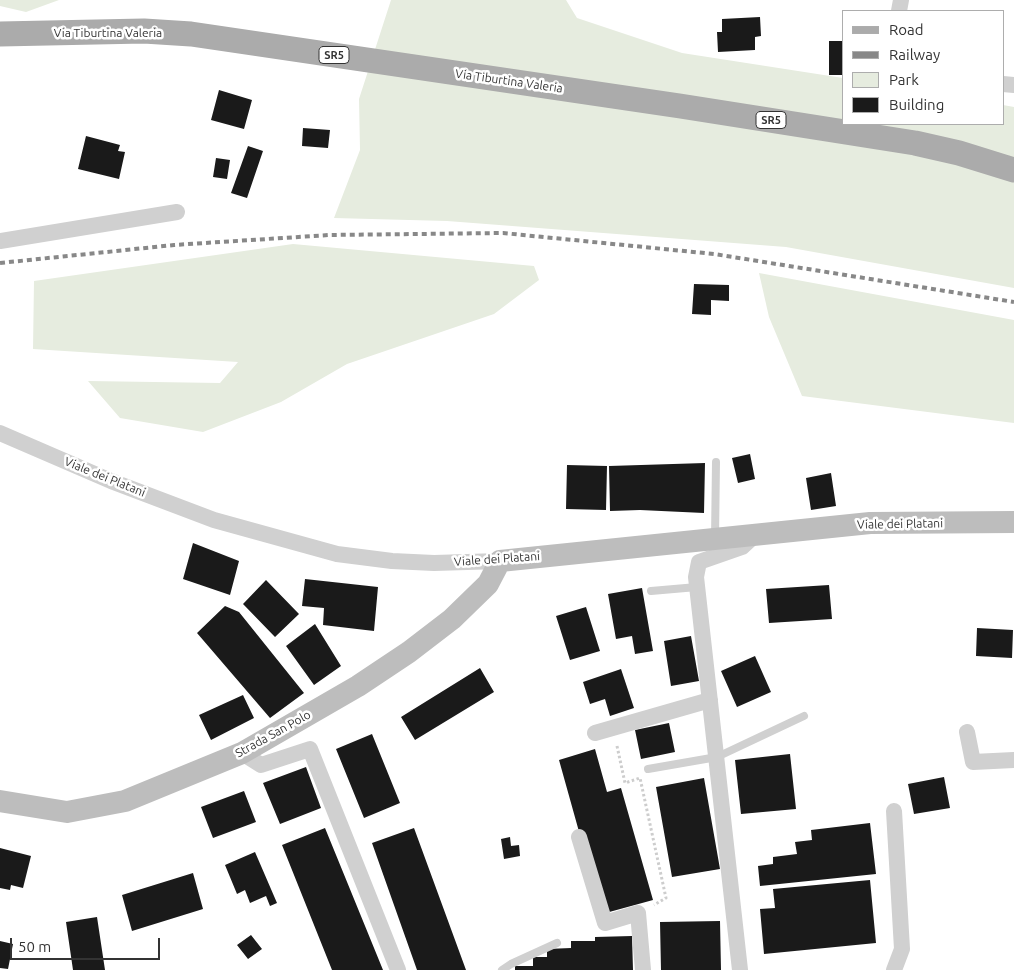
<!DOCTYPE html>
<style>
body{margin:0}
#map{position:relative;width:1014px;height:970px;overflow:hidden;background:#fff;font-family:Ubuntu,sans-serif}
canvas{display:block}
.legend{position:absolute;left:842px;top:10px;width:162px;height:115px;box-sizing:border-box;background:#fff;border:1px solid #adadad;margin:0;padding:6px 9px;list-style:none;font-size:15px;color:#333}
.legend li{display:flex;align-items:center;gap:10px;height:25px}
.legend b{width:25px;border:1px solid #adadad}
.scale{position:absolute;left:10px;top:938px;width:150px;height:22px;box-sizing:border-box;border:2px solid #333;border-top:0;padding-left:6px;font-size:15px;line-height:18px;white-space:nowrap;color:#333;-webkit-text-stroke:4px #fff;paint-order:stroke}
</style>
<div id="map">
<canvas width="1014" height="970"></canvas>
<ul class="legend">
<li><b style="height:6px;background:#ababab"></b>Road</li>
<li><b style="height:6px;background:#888"></b>Railway</li>
<li><b style="height:14px;background:#e6ecdf"></b>Park</li>
<li><b style="height:14px;background:#1a1a1a"></b>Building</li>
</ul>
<div class="scale">50 m</div>
</div>
<script>
const ctx = document.querySelector('canvas').getContext('2d');
ctx.lineJoin = 'round';
function paint(path, color) { ctx.fillStyle = color; ctx.fill(path, 'evenodd'); }
const shape = rows => new Path2D(rows.map(r => 'M' + r).join(''));
function trace(path, color, width, dash) { ctx.strokeStyle = color; ctx.lineWidth = width; ctx.lineCap = dash ? 'butt' : 'round'; ctx.setLineDash(dash || []); ctx.stroke(path); }
function drawText(font, color, halo, rows, align = 'center') {
  ctx.font = font + ' Ubuntu,sans-serif'; ctx.lineWidth = 5; ctx.setLineDash([]); ctx.textBaseline = 'middle'; ctx.strokeStyle = halo; ctx.fillStyle = color; for (const [text, x, y, turn = 0] of rows) {
    ctx.save(); ctx.translate(x, y); ctx.rotate((+turn || 0) * Math.PI / 180); ctx.textAlign = isNaN(turn) ? turn : align; if (halo) ctx.strokeText(text, 0, 0); ctx.fillText(text, 0, 0); ctx.restore();
  }
}
paint(shape([
 [0,0,59,0,26,12,0,6],
 [391,0,566,0,577,18,682,53,843,78,843,124,1003,124,1003,105,1014,107,1014,288,786,247,447,221,334,218,360,150,359,99],
 [293,244,534,266,539,280,494,314,347,364,281,402,203,432,120,418,88,381,220,383,238,362,33,349,34,281],
 [759,273,1014,320,1014,423,802,396,769,317]
]), '#e6ecdf');
paint(shape([
 [760,17,761,36,755,37,755,50,718,52,717,32,722,32,722,19],
 [829,41,843,41,843,75,829,75],
 [219,90,252,100,244,129,211,120],
 [303,128,330,130,328,148,302,146],
 [86,136,120,145,118,151,125,152,119,179,78,169],
 [248,146,263,151,247,198,231,193],
 [216,158,230,160,227,179,213,177],
 [694,284,729,285,729,301,711,300,711,315,692,314],
 [750,454,755,479,738,483,732,458],
 [705,463,704,513,640,510,610,511,609,466],
 [567,465,607,466,606,510,566,509],
 [831,473,836,506,811,510,806,478],
 [193,543,239,561,230,595,183,579],
 [305,579,378,587,374,631,323,625,324,608,302,606],
 [266,580,299,614,275,637,243,604],
 [829,585,832,619,769,623,766,589],
 [642,588,653,651,635,654,632,636,616,639,608,594],
 [225,606,239,612,304,693,270,718,197,633],
 [586,607,600,651,570,660,556,616],
 [315,624,341,666,314,685,286,646],
 [977,628,1013,630,1012,658,976,656],
 [691,636,699,681,671,686,664,641],
 [755,656,771,692,737,707,721,671],
 [480,668,494,692,415,740,401,717],
 [621,669,634,708,610,716,605,699,590,704,583,682],
 [243,695,254,718,211,740,199,715],
 [669,723,675,752,641,759,635,730],
 [372,734,400,803,364,818,336,749],
 [595,749,607,792,621,788,653,900,602,914,559,760],
 [790,754,796,809,741,814,735,760],
 [306,767,321,808,280,824,263,783],
 [944,777,950,808,914,814,908,784],
 [704,778,720,869,672,877,656,787],
 [244,791,256,822,213,838,201,807],
 [870,823,876,874,760,886,758,866,773,864,773,857,797,854,795,842,812,840,811,830],
 [325,828,383,970,332,970,282,845],
 [414,828,466,970,417,970,372,843],
 [510,837,511,846,519,845,520,856,504,859,501,839],
 [0,848,31,856,23,888,11,885,10,890,0,888],
 [255,852,277,903,270,906,266,896,250,903,245,890,237,894,225,865],
 [193,873,203,909,132,931,122,895],
 [870,880,876,943,764,954,760,909,775,908,773,889],
 [97,917,105,970,73,970,66,922],
 [720,921,721,970,661,970,660,922],
 [251,935,262,949,248,959,237,945],
 [632,936,633,970,515,970,515,966,533,966,533,957,547,957,547,949,571,948,571,941,595,941,595,937],
 [0,941,13,944,8,969,0,968]
]), '#1a1a1a');
trace(shape([
 [617,746,625,783,640,778,666,898,654,905]
]), '#cdcdcd', 3, [2.5, 2.5]);
trace(shape([
 [715,538,716,462],
 [651,591,697,587],
 [648,769,717,757,804,716],
 [502,970,511,964,557,943]
]), '#d0d0d0', 8);
trace(shape([
 [899,11,901,0],
 [1003,84,1014,85],
 [0,241,177,212],
 [0,433,111,481,214,520,337,554,392,561,434,563,500,561],
 [967,732,973,762,1014,760],
 [595,733,710,700],
 [242,753,261,765,310,749,398,970],
 [894,811,902,949,894,970],
 [579,837,605,923,638,913,643,970],
 [740,970,696,577,699,562,742,547,755,535]
]), '#d0d0d0', 16);
trace(shape([
 [0,801,67,812,125,801,242,753,358,686,409,652,452,619,488,584,500,561,870,523,1014,522]
]), '#bdbdbd', 22);
trace(shape([
 [0,34,144,31,191,34,680,106,915,143,959,153,1014,170]
]), '#ababab', 25);
trace(shape([
 [0,263,174,245,329,235,503,233,714,254,1014,302]
]), '#888', 4, [5, 4]);
for (const [x, y, w] of [
 [334,55,30],
 [771,120,30]
]) { const box = new Path2D(); box.roundRect(x - w / 2, y - 8.5, w, 17, 4); ctx.fillStyle = '#fff'; ctx.fill(box); trace(box, '#333', 1); }
drawText('bold 11px', '#333', null, [
 ["SR5",334,55],
 ["SR5",771,120]
]);
drawText('12px', '#333', '#fff', [
 ["Via Tiburtina Valeria",108,33],
 ["Via Tiburtina Valeria",509,81,8],
 ["Viale dei Platani",105,477,22],
 ["Viale dei Platani",900,524,-1],
 ["Viale dei Platani",497,559,-4],
 ["Strada San Polo",273,734,-29]
]);
</script>
